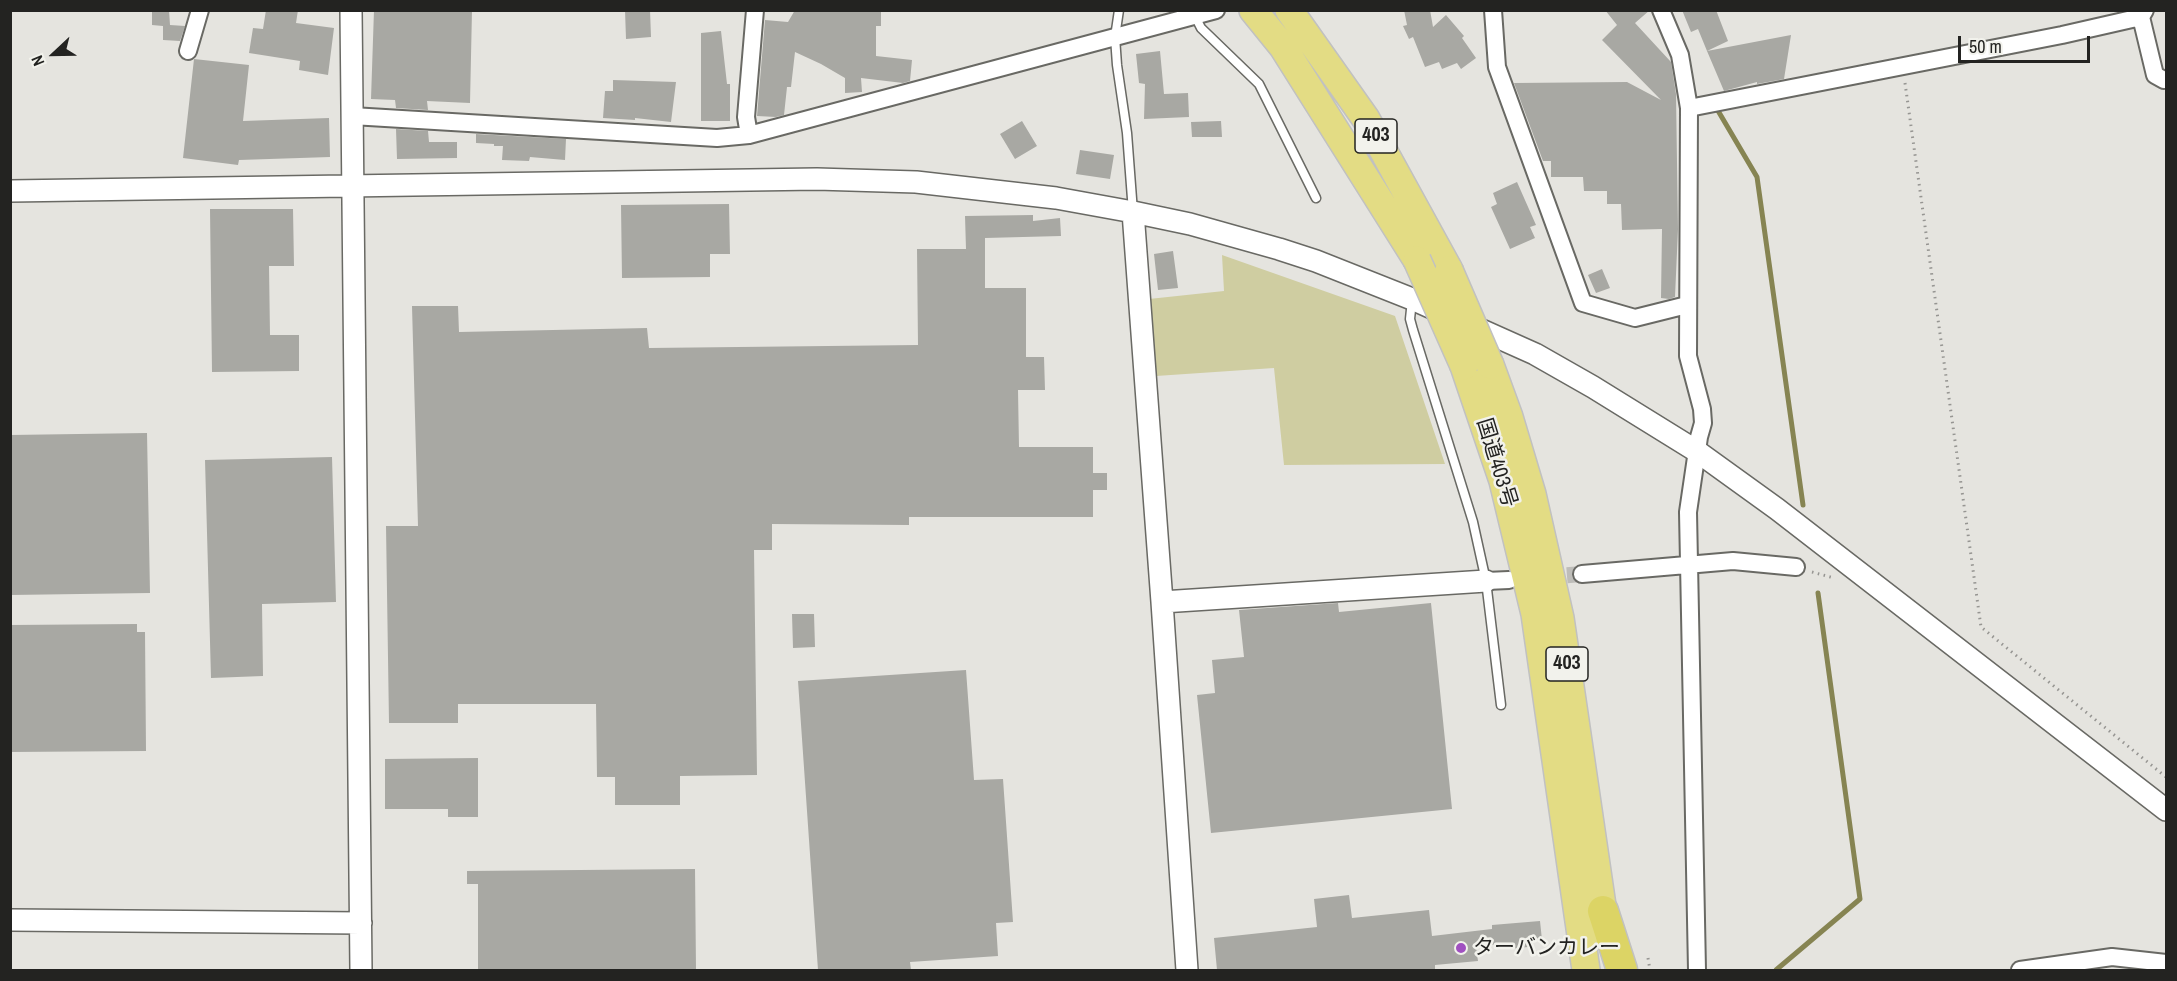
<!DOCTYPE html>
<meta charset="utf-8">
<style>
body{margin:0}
#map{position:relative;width:2177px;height:981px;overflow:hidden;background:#e5e4df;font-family:"Archivo Narrow",sans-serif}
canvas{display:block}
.frame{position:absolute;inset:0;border:12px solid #232321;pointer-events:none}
.north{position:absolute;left:24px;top:24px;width:60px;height:60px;-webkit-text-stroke:4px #f2f2ec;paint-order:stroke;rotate:248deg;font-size:16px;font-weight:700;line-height:24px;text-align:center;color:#232321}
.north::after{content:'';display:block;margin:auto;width:21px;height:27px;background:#232321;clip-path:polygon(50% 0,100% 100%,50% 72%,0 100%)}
.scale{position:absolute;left:1958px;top:36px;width:132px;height:27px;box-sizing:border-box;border:3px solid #232321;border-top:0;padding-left:8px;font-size:18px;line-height:21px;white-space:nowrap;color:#232321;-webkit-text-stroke:4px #f2f2ec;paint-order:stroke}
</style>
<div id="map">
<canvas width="2177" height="981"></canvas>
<div class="frame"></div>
<div class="north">N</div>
<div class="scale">50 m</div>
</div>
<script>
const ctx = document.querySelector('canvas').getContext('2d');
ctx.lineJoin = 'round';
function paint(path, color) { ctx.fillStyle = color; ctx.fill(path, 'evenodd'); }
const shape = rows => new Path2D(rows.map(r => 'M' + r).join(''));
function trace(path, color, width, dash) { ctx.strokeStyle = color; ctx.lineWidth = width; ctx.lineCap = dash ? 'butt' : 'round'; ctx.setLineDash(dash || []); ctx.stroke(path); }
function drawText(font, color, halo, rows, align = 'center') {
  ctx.font = font + ' "Archivo Narrow","Noto Sans JP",sans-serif'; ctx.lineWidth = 5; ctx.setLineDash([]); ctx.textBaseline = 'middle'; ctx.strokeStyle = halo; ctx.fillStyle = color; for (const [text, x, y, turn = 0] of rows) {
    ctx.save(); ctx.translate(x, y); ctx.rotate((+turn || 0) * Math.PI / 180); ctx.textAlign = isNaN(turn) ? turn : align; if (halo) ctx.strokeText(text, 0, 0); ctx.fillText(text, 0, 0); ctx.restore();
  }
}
paint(shape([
 [1222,255,1395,316,1445,464,1284,465,1274,368,1156,376,1149,299,1224,291]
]), '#cfcda1');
trace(shape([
 [1717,109,1757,177,1803,505],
 [1776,970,1860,899,1818,593]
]), '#868452', 5);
paint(shape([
 [152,10,169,10,170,25,185,26,180,41,163,40,163,26,152,25],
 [266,10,298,10,296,23,334,28,328,75,299,70,300,61,249,53,253,28,263,29],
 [374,10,472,10,470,103,427,101,428,110,396,108,395,100,371,99],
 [625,10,650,10,651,37,626,39],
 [795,10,881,11,881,26,876,26,876,56,912,60,910,81,903,83,861,78,862,92,845,93,845,78,821,64,795,52,791,87,787,87,784,115,776,117,757,116,765,20,788,22],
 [1404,10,1430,10,1433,27,1446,15,1464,36,1462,38,1476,58,1461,69,1457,63,1442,69,1439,62,1425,67,1413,37,1409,39,1403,26,1407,25],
 [1605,10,1650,10,1635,23,1671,62,1676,94,1678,229,1675,297,1669,299,1661,298,1662,229,1622,230,1621,204,1607,204,1607,191,1584,191,1583,177,1551,177,1551,161,1543,161,1514,83,1627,82,1661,100,1602,40,1617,25],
 [1682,10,1716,10,1728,41,1707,51,1698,29,1691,32],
 [721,31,727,84,730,84,730,121,701,121,701,33],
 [1791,35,1784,79,1757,84,1757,82,1724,91,1707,51],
 [1160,51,1164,94,1188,93,1189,117,1144,119,1145,84,1139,83,1136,54],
 [194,59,249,65,243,121,329,118,330,157,239,160,238,165,183,158],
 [613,80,676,82,671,122,635,118,635,120,603,118,605,91,613,91],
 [1022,121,1037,146,1015,159,1000,134],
 [1221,121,1222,137,1192,137,1191,122],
 [396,129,428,131,429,142,457,142,457,158,397,159],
 [476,134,566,139,565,160,530,157,529,161,502,160,503,146,494,146,494,144,476,143],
 [1080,150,1114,155,1110,179,1076,174],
 [1517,182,1536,225,1530,227,1535,238,1510,249,1491,207,1497,204,1493,193],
 [729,204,730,254,710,254,710,277,622,278,621,205],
 [210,209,293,209,294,266,269,266,270,335,299,335,299,371,212,372],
 [1033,215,1033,221,1060,218,1061,236,985,238,985,288,1026,288,1026,357,1044,357,1045,390,1018,390,1019,447,1093,447,1093,473,1107,473,1107,490,1093,490,1093,517,909,517,909,525,772,524,772,550,754,550,757,775,680,776,680,805,615,805,615,777,597,777,596,704,458,704,458,723,389,723,386,526,418,526,412,306,458,306,459,332,647,328,649,348,918,345,917,249,966,249,965,216],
 [1173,251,1178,288,1158,290,1154,254],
 [1602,269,1610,288,1596,293,1588,275],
 [147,433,150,593,10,595,10,435],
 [332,457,336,602,262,604,263,676,211,678,205,460],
 [1338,603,1339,612,1431,603,1452,809,1211,833,1197,695,1215,693,1212,660,1244,657,1239,610],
 [792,614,814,614,815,647,793,648],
 [137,624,137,632,145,632,146,751,10,752,10,625],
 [966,670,974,780,1003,779,1013,922,996,923,998,956,910,962,911,970,818,970,798,681],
 [478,758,478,817,448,817,448,809,385,809,385,759],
 [695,869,696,970,478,970,478,884,467,884,467,871],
 [1349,895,1352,918,1429,910,1432,936,1492,929,1492,925,1540,921,1542,940,1528,941,1528,947,1509,949,1508,943,1476,947,1478,961,1435,965,1435,970,1217,970,1214,938,1317,927,1314,899]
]), '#a8a8a3');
trace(shape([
 [1543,577,1582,574]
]), '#bebdb9', 16, [16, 8]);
const service = shape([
 [1119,10,1115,37,1117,65,1127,133,1133,212],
 [1195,16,1201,28,1259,84,1316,198],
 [1412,300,1410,319,1413,330,1473,522,1486,581,1501,705]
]);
const minor = shape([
 [1493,10,1497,67,1583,303,1635,318,1687,305],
 [1661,10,1680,55,1689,108,1688,356,1702,409,1703,423,1699,437,1688,512,1697,970],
 [2141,17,2155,75,2164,80],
 [188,51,200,10],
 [1689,108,2062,35,2141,17,2145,10],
 [352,116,717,138,749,135,1216,10],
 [749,135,746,117,755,10],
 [1582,574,1733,561,1796,567],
 [1486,581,1509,580],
 [2020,970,2112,957,2166,963]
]);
const tertiary = shape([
 [351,10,361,970],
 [10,191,817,179,916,182,1056,198,1133,212,1190,224,1279,249,1316,261,1412,299,1535,354,1593,387,1698,452,1777,509,2166,810],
 [1133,212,1162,602,1187,970],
 [1162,602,1486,581],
 [10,920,361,923]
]);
const trunk = shape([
 [1253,10,1283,47,1417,260],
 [1289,10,1366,119,1449,270],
 [1490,365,1509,417,1532,494,1560,618,1606,933],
 [1464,366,1503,481,1535,614,1586,970]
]);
const motorway = shape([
 [1603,911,1622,970]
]);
trace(service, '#696964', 11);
trace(minor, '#696964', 20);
trace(tertiary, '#696964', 24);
trace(trunk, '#c1c1c1', 30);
trace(motorway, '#c1c1c1', 33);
trace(shape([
 [1905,83,1981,627,2166,777],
 [1812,572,1834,578],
 [1648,958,1650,970]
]), '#969592', 3, [1.5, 4.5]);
trace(service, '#fff', 8);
trace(minor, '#fff', 16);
trace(tertiary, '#fff', 21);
trace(trunk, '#e3dc84', 27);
trace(motorway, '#dcd465', 30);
const trunkBridge = shape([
 [1417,260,1464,366],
 [1449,270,1490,365]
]);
trace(trunkBridge, '#c1c1c1', 30, []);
trace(trunkBridge, '#e3dc84', 27);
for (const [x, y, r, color] of [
 [1461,948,6,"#a050c0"]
]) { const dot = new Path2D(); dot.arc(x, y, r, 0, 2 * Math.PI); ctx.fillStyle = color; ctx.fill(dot); trace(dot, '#f2f2ec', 2); }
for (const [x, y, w] of [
 [1376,136,42],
 [1567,664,42]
]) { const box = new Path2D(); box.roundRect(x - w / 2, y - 17, w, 34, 4.5); ctx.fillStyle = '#f2f2ec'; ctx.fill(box); trace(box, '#232321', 1.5); }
drawText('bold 20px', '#232321', null, [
 ["403",1376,136],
 ["403",1567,664]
]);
drawText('21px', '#232321', '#f2f2ec', [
 ["国道403号",1496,463,73]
]);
drawText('21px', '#232321', '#f2f2ec', [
 ["ターバンカレー",1473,948]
], 'left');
</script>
